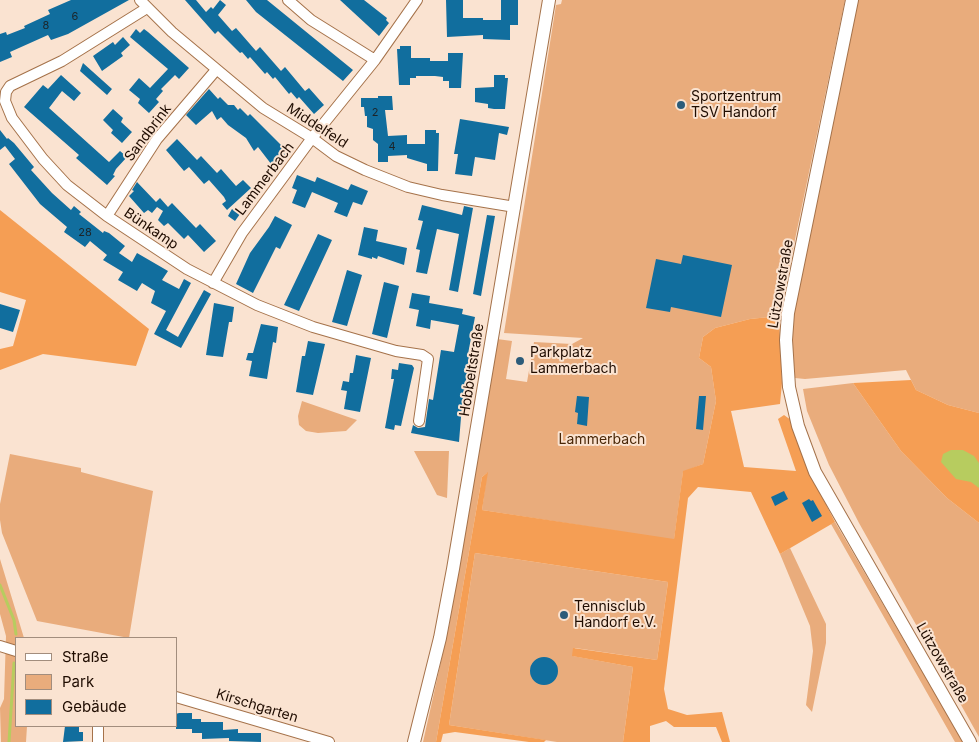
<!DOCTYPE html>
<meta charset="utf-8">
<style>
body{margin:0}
#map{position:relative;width:979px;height:742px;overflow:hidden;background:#fae3d1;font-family:Inter,sans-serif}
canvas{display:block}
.legend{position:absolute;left:15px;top:637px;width:162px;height:90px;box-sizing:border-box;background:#fae3d1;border:1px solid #a28d7d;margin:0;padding:6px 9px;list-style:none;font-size:15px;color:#1f0c00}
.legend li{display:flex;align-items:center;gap:10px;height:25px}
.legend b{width:25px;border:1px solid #a28d7d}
</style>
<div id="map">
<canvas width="979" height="742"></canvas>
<ul class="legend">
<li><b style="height:6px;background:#fff"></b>Straße</li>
<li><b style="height:14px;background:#e9ac7c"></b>Park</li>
<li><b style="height:14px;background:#116e9e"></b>Gebäude</li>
</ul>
</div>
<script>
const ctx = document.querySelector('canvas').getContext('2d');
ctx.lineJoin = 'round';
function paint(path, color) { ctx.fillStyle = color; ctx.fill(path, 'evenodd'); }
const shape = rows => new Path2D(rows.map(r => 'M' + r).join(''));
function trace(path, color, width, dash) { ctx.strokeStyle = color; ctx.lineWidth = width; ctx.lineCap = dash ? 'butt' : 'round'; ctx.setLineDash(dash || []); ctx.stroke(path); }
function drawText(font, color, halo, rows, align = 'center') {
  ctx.font = font + ' Inter,sans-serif'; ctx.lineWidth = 4; ctx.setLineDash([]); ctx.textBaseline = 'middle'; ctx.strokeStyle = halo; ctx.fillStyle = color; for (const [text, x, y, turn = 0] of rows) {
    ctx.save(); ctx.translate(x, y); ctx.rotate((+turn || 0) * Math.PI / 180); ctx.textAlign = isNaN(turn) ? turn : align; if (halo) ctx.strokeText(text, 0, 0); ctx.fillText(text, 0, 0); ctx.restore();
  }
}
paint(shape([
 [562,0,845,0,779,316,750,319,715,328,703,337,699,358,711,367,716,401,703,464,683,472,674,540,482,510,487,473,482,477,436,742,423,742,449,626,497,339,512,341,506,379,527,382,534,342,572,344,583,338,504,333,556,5,561,4],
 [857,0,979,0,979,413,948,405,916,390,906,370,805,379,795,378,792,340,794,313],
 [853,383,901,451,947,498,979,523,979,737,859,523,829,465,807,411,803,389],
 [302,401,357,420,346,431,318,433,306,431,299,425,298,416],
 [414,451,449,451,447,498,437,495],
 [10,454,81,468,81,472,153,491,129,638,37,621,2,533,0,520,0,504],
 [835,522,963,742,955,742,831,524],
 [790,548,826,624,826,643,812,712,806,705,813,651,810,626,780,554],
 [475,553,668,582,657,660,575,648,573,656,633,667,623,742,557,742,449,725],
 [0,559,24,638,16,638,16,726,27,726,26,742,1,742,0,708,4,699,6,636,0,614]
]), '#e9ac7c');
paint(shape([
 [0,210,149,329,136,366,43,354,0,370,0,349,13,346,26,300,0,292],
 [779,316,782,383,780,404,731,411,744,467,796,471,778,419,784,415,791,420,807,468,835,522,780,554,751,492,698,487,688,498,664,689,668,709,687,715,722,712,730,742,722,742,716,727,674,727,666,721,650,726,650,742,623,742,633,667,572,656,573,648,657,660,668,582,475,553,449,725,546,740,544,742,529,742,455,732,443,734,441,742,436,742,482,477,488,472,482,510,674,539,683,471,703,464,716,401,711,367,699,358,703,337,715,328,750,319],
 [911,380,916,390,948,405,979,413,979,523,947,498,901,451,853,383]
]), '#f59e54');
paint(shape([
 [951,450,963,450,974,456,979,463,979,488,971,482,956,479,941,462,943,454]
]), '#b7cc5f');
trace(shape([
 [0,585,14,620,16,634],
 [9,742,14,663]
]), '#b7cc5f', 3);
paint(shape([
 [71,0,129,0,68,34,51,40,48,35,10,52,12,57,0,62,0,34,6,32,7,35,25,28,24,26,50,14,48,10],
 [185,0,196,0,206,12,211,7,213,9,220,0,226,5,218,15,232,31,236,28,256,51,260,47,281,71,285,67,305,91,309,88,324,105,314,114,299,97,297,99,291,92,289,94,275,77,273,79,267,72,265,74,250,57,248,59,242,52,240,53,218,31,215,34],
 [246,0,267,0,353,70,343,81,256,12],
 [340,0,364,0,387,18,386,20,389,23,379,36],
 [446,0,463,0,463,18,483,18,483,20,501,20,501,0,518,0,518,25,510,25,510,40,483,39,483,35,447,37],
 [136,29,140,33,144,29,148,32,189,68,179,79,175,75,161,89,163,91,156,99,159,102,149,113,138,103,140,99,129,90,139,78,150,88,168,69,130,37],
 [123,37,130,45,121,53,123,56,102,71,93,56,113,42,115,45],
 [400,46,411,46,411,58,430,58,430,61,448,61,448,53,463,53,461,88,449,88,449,81,443,81,443,77,435,76,416,76,416,78,410,78,410,85,399,85,397,49,400,49],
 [83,63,112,89,107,95,80,71],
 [61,75,81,93,74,101,62,91,49,108,109,162,120,151,127,157,116,169,113,175,115,176,107,185,76,158,79,155,24,107,43,85,48,89],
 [494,75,505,75,505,78,508,78,505,109,494,109,488,108,488,104,475,102,475,88,494,87],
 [209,89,218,99,220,97,228,105,234,105,238,110,240,108,248,116,250,114,288,152,275,169,258,147,254,151,246,138,228,125,221,117,217,120,212,111,196,125,186,115],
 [378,96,392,96,393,110,385,110,388,136,407,135,407,144,425,144,425,130,436,130,436,133,439,133,438,171,427,171,427,164,407,158,407,155,388,156,388,162,378,162,378,144,373,140,373,129,367,127,367,116,365,116,364,107,361,107,361,98,378,98],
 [113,109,123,118,121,122,132,132,122,143,111,133,113,130,103,120],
 [460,119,509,127,507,135,499,133,495,160,475,157,472,176,455,174,458,154,454,154],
 [0,130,7,139,8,138,14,143,34,167,31,170,52,193,71,210,74,206,81,212,79,214,103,233,104,231,109,233,125,246,119,253,132,262,137,253,168,271,162,280,179,289,184,279,191,283,166,330,178,337,204,290,211,294,181,348,154,334,166,311,151,303,155,291,142,283,137,291,118,280,123,272,103,260,107,255,90,241,85,247,64,232,67,227,40,204,9,164,15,159,5,146,0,150],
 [177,139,197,160,201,156,217,173,221,169,236,186,243,180,251,188,227,210,222,204,226,201,224,197,209,180,204,184,189,167,184,171,166,150],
 [297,175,315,182,317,177,348,190,351,184,368,191,362,205,353,202,347,217,334,212,338,203,312,192,305,208,292,203,297,190,292,188],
 [137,182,156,202,160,198,168,207,172,203,196,228,200,224,216,241,204,252,188,235,184,239,168,223,164,226,158,220,163,211,157,207,152,213,148,210,144,213,129,196,134,191,132,190],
 [422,205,462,215,464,206,473,208,458,292,449,290,459,234,437,229,427,274,416,272,420,250,416,249,423,221,418,220],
 [232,209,240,214,235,221,228,216],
 [487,215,495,216,481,296,473,294],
 [275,216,292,225,280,249,276,247,253,293,236,284,250,253,269,227],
 [364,227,378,230,376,241,407,248,404,265,378,256,377,259,372,257,372,259,358,255],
 [318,234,332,240,299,311,284,305],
 [683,255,732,265,721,317,671,307,670,312,646,308,656,259,681,264],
 [347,270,362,275,347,326,332,322],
 [384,282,399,286,387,338,372,334],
 [412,293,430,296,429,303,463,309,462,314,475,317,468,354,470,355,462,405,459,442,411,433,413,425,418,428,425,427,429,399,433,400,441,350,454,352,459,325,431,320,430,329,416,326,419,310,409,308],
 [214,303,234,307,232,322,229,322,223,357,206,355],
 [0,304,20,310,13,332,0,328],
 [261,324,278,327,276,343,273,342,267,379,249,376,252,361,246,360,248,353,253,353],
 [308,341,325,344,313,395,296,392,302,356,305,356],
 [356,355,371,358,360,412,344,409,347,391,341,390,343,381,349,382,350,373,353,373],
 [399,363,412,365,414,368,401,426,395,425,394,430,385,428,394,379,391,379,392,369,398,370],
 [577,396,589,397,587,426,577,424,578,413,575,412],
 [699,396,706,396,703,430,696,429],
 [784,491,788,499,775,506,771,497],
 [809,499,811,501,813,500,822,516,812,522,802,503],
 '530 671a14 14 0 1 1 28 0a14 14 0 1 1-28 0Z',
 [179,713,192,713,192,719,201,719,201,722,223,722,223,730,238,729,238,733,261,733,261,742,229,741,229,738,202,739,202,733,192,733,192,729,176,729,176,714],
 [65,726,79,726,79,732,83,732,83,741,63,742]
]), '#116e9e');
const minor = shape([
 [140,0,172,32,263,108,312,138,336,156,365,170,408,187,442,195,515,207],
 [288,0,311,20,375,60],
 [147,8,62,61,10,86,6,92,5,101,12,118,43,159,67,185,107,216,187,269,257,305,313,327,396,351,422,355,428,359,419,421],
 [107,216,157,139,216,70],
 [213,283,242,233,312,138,375,60,417,0],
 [0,646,16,651],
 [176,697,329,742],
 [98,726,98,742]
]);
const tertiary = shape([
 [852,0,788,313,786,340,789,387,798,426,815,472,970,742],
 [414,742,440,638,453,569,549,0]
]);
trace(minor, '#a5724a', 12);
trace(tertiary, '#a5724a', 14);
trace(minor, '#fff', 10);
trace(tertiary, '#fff', 12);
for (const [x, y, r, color] of [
 [681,105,5,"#2c5c7a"],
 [520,361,5,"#2c5c7a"],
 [564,615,5,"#2c5c7a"]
]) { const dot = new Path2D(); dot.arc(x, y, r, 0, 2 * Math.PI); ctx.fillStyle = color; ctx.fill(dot); trace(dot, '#fae3d1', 2); }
drawText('11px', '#1c2428', null, [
 ["6",75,17],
 ["8",46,26],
 ["2",375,113],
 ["4",392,147],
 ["28",85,233]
]);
drawText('14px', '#1f0c00', '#fae3d1', [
 ["Sportzentrum",691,97],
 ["TSV Handorf",691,113],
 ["Parkplatz",530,353],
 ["Lammerbach",530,369],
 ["Tennisclub",574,607],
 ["Handorf e.V.",574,623]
], 'left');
drawText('14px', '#1f0c00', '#fae3d1', [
 ["Middelfeld",317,126,33],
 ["Sandbrink",148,133,-53],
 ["Lammerbach",265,179,-53],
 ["Bünkamp",151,229,34],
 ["Lützowstraße",781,284,-80],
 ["Hobbeltstraße",472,370,-81],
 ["Lützowstraße",942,663,60],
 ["Kirschgarten",257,706,17]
]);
drawText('14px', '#4a2707', '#fae3d1', [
 ["Lammerbach",602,440]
]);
</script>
